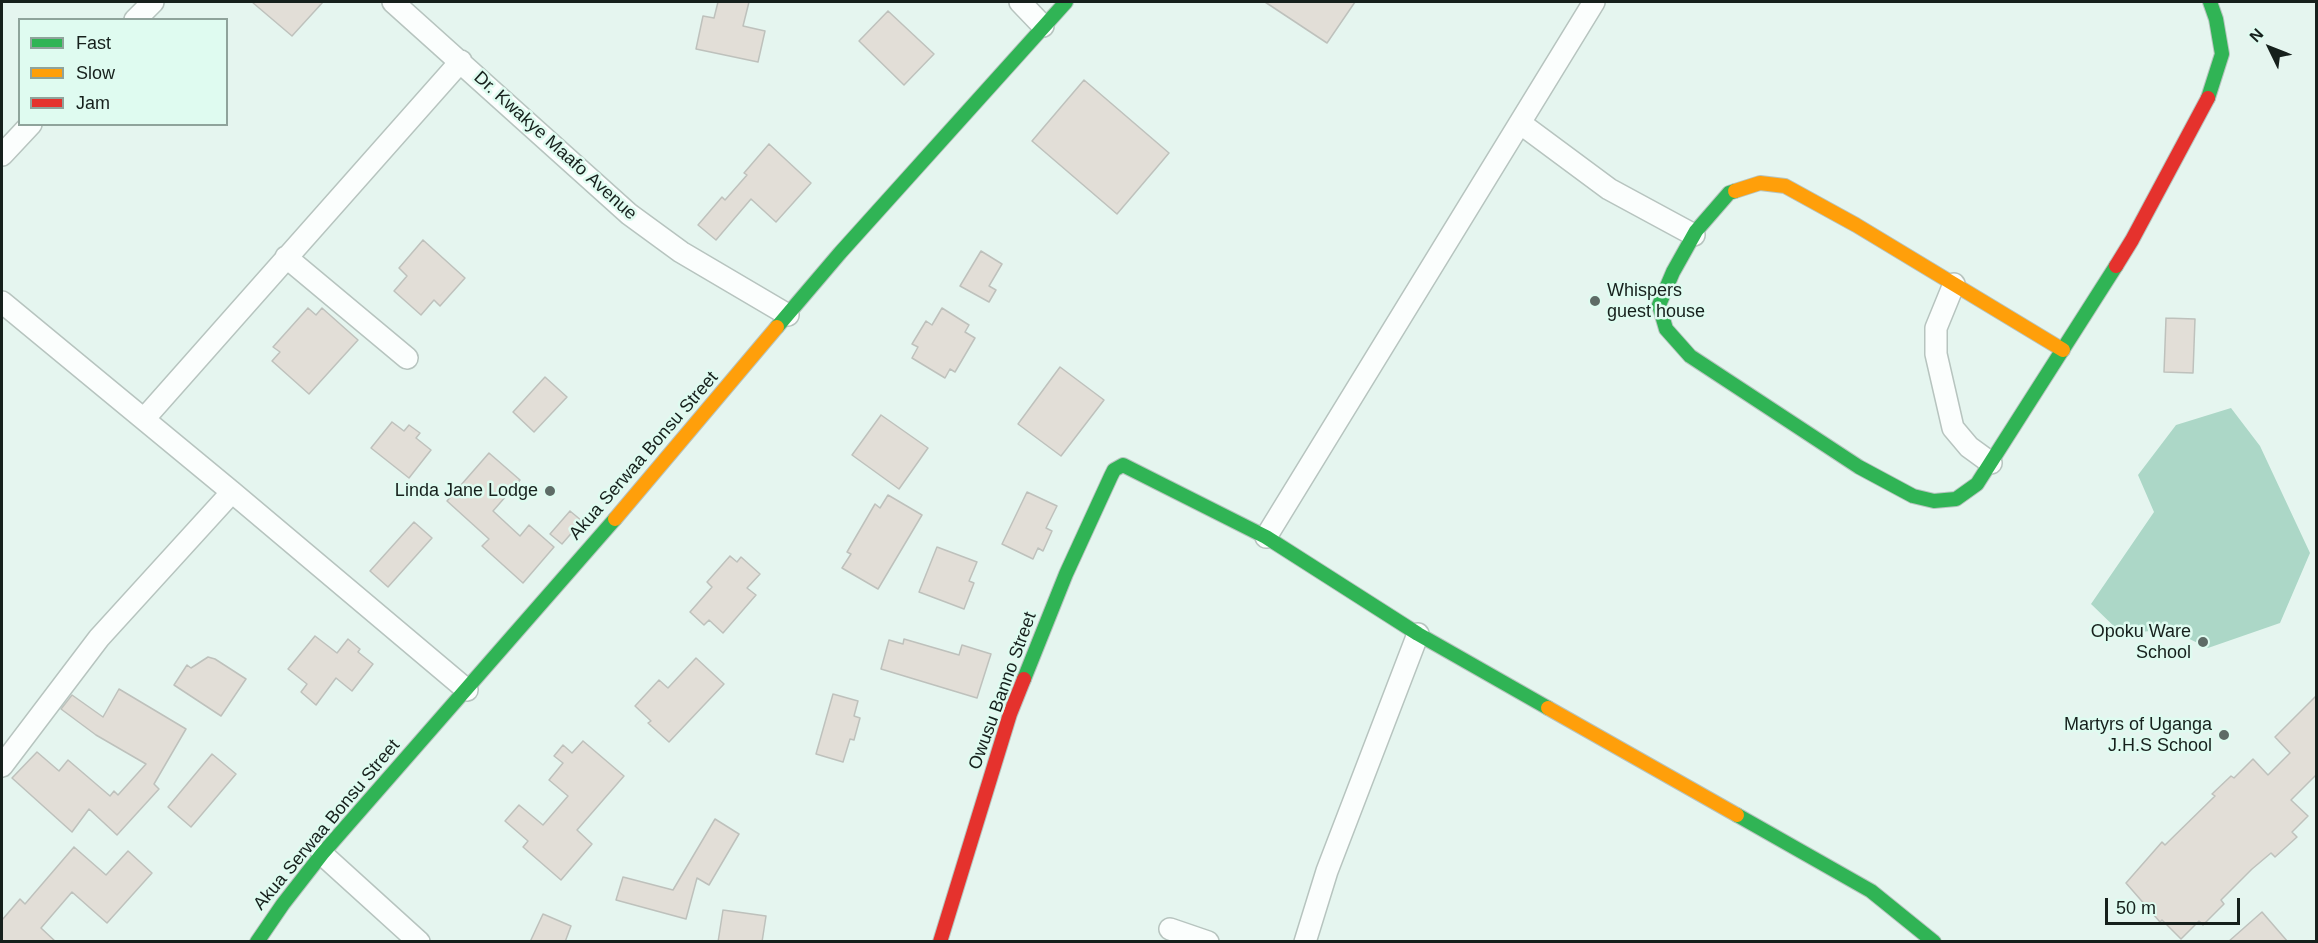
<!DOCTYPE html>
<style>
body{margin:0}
#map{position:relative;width:2318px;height:943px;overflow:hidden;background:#e5f5ef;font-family:Arial,sans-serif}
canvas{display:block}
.frame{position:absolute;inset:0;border:3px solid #16201c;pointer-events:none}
.legend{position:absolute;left:18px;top:18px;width:210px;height:108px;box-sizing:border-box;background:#dffbf0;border:2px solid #8fa39b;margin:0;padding:8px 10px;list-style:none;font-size:18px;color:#16201c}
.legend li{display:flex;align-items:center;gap:12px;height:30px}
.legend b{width:30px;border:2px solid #8fa39b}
.north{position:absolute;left:2240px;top:18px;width:60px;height:60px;-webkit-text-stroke:4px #dffbf0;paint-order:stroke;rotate:313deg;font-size:16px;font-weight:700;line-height:24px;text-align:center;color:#16201c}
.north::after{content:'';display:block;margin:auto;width:21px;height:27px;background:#16201c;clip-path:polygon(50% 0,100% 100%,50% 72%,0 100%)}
.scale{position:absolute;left:2105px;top:898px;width:135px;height:27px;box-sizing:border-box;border:3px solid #16201c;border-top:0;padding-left:8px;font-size:18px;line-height:21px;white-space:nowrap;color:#16201c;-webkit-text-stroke:4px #dffbf0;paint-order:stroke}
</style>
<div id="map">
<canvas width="2318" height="943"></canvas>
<div class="frame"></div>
<ul class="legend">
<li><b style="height:8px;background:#30b455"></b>Fast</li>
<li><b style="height:8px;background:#ff9f0a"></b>Slow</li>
<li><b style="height:8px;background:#e5322d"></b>Jam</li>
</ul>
<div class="north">N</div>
<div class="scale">50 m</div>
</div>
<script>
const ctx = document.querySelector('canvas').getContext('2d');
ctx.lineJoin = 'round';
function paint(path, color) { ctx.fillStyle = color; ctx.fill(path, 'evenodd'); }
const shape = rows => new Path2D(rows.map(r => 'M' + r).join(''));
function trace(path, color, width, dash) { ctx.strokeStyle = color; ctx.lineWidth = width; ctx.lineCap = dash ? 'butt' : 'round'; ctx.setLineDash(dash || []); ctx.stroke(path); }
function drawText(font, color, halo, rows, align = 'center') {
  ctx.font = font + ' Arial,sans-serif'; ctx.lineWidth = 5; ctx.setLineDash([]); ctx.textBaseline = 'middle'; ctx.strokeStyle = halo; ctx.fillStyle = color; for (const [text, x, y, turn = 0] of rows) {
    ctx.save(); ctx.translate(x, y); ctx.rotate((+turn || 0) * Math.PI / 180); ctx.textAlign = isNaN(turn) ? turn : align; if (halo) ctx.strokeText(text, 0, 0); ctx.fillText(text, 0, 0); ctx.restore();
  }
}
paint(shape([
 [2231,408,2260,446,2310,553,2280,623,2208,648,2169,629,2122,634,2091,604,2154,512,2138,475,2176,425]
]), '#acd7c7');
const building = shape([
 [252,2,323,2,292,36,252,2],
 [718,2,749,2,743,26,765,31,758,62,696,49,703,16,714,18,718,2],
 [1265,2,1355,2,1327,43,1265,2],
 [888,11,934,54,904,85,859,41,888,11],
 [1084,80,1169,153,1117,214,1032,141,1084,80],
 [769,144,811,183,776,222,751,199,716,240,698,225,722,197,725,200,747,175,744,173,769,144],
 [423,240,465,278,440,306,434,300,421,315,394,291,407,276,399,268,423,240],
 [981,251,1002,264,989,286,996,290,989,302,960,286,981,251],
 [308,308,316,315,322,308,358,340,309,394,272,361,280,352,273,347,308,308],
 [942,308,969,325,965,332,975,338,955,372,950,369,945,378,912,358,918,347,912,344,926,321,932,325,942,308],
 [2166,318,2195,319,2193,373,2164,372,2166,318],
 [1060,367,1104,400,1061,456,1018,424,1060,367],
 [545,377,567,397,534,432,513,412,545,377],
 [881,415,928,448,899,489,852,455,881,415],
 [392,422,404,431,409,425,420,433,416,438,431,450,409,478,371,448,392,422],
 [489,453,520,480,493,511,520,536,529,525,554,547,523,583,482,546,489,539,447,501,489,453],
 [1027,492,1057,506,1046,528,1052,531,1043,551,1038,548,1033,559,1002,544,1027,492],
 [888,495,922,515,878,589,842,568,851,554,847,552,875,504,880,508,888,495],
 [570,511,582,521,562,544,550,534,570,511],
 [414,522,432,538,388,587,370,571,414,522],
 [937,547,977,562,969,581,974,583,964,609,919,592,937,547],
 [730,556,737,562,741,557,760,574,747,588,756,595,723,633,709,620,704,625,690,612,712,587,707,582,730,556],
 [315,636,337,653,348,639,360,649,358,652,373,664,352,691,336,678,316,705,301,692,307,684,288,669,315,636],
 [904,639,959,655,962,645,991,654,977,698,881,669,889,640,903,644,904,639],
 [208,657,215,659,246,679,221,716,174,685,187,665,191,668,208,657],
 [696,658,724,684,669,742,648,723,651,721,635,706,659,680,668,688,696,658],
 [119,689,186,729,154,784,159,789,117,835,89,809,72,832,12,778,37,752,59,771,68,760,110,796,114,791,118,795,146,764,96,735,61,709,72,695,103,717,119,689],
 [833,694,858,701,854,716,860,718,854,740,850,739,843,762,816,754,833,694],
 [2316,696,2316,775,2291,800,2308,816,2292,832,2297,837,2275,857,2271,853,2252,869,2221,900,2224,904,2203,925,2199,921,2181,939,2162,920,2160,922,2126,883,2162,842,2165,845,2215,796,2212,794,2231,776,2234,778,2253,759,2268,775,2290,753,2275,737,2316,696],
 [583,741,624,776,577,830,592,844,561,880,523,847,528,841,505,821,519,805,543,825,568,796,549,780,563,763,554,756,563,745,572,753,583,741],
 [212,754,236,774,191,827,168,807,212,754],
 [715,819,739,834,709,885,697,878,686,919,616,900,623,877,673,890,715,819],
 [74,847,106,875,128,851,152,873,107,923,72,892,41,928,56,942,2,942,2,920,20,899,25,904,74,847],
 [723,910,766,916,762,942,718,942,723,910],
 [2262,912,2288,942,2228,942,2262,912],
 [543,914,571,926,565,942,530,942,543,914]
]);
paint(building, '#e2ded7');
trace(building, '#bec1bc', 1.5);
const street = shape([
 [393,2,629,214,681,252,788,315],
 [1020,2,1043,26],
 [135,20,153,2],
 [1520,123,1609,189,1694,235],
 [2,155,31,124],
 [286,257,407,358],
 [1954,284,1936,328,1936,354,1953,428,1969,447,1991,463],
 [2,302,232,492,467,690],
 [144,419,461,61],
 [1266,537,1594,2],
 [2,766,99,638,232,492],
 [322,854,419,942],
 [1170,929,1208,942],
 [1305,942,1327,871,1418,634]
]);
const fast = shape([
 [2208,98,2222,54,2216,19,2210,2],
 [1735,191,1729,193,1696,231,1673,272,1659,305,1666,329,1690,356,1859,467,1913,496,1934,501,1956,499,1977,484,2116,266],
 [777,327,840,253,1066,2],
 [1024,679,1066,574,1111,476,1114,470,1123,465,1266,537,1418,634,1548,708],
 [1737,815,1871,891,1934,942],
 [257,942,283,904,322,854,615,519]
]);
const slow = shape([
 [1735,191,1760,183,1785,186,1856,225,2063,350],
 [615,519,777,327],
 [1548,708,1737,815]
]);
const jam = shape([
 [2116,266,2132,240,2208,98],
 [940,942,1010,714,1024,679]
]);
trace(street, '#b7c4bf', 24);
trace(fast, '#b7c4bf', 16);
trace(slow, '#b7c4bf', 16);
trace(jam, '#b7c4bf', 16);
trace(street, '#fbfefd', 21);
trace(fast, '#30b455', 14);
trace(slow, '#ff9f0a', 14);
trace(jam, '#e5322d', 14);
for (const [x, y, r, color] of [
 [1595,301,6,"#5e6b66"],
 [550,491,6,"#5e6b66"],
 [2203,642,6,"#5e6b66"],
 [2224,735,6,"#5e6b66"]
]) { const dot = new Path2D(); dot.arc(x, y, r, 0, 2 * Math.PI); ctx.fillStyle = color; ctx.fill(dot); trace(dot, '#dffbf0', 2); }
drawText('18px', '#16201c', '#dffbf0', [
 ["Dr. Kwakye Maafo Avenue",555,146,42],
 ["Akua Serwaa Bonsu Street",644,456,-49],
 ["Owusu Banno Street",1003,691,-70],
 ["Akua Serwaa Bonsu Street",327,825,-50]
]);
drawText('18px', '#16201c', '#dffbf0', [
 ["Whispers",1607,291,"left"],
 ["guest house",1607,312,"left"],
 ["Linda Jane Lodge",538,491],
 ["Opoku Ware",2191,632],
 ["School",2191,653],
 ["Martyrs of Uganga",2212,725],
 ["J.H.S School",2212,746]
], 'right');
</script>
